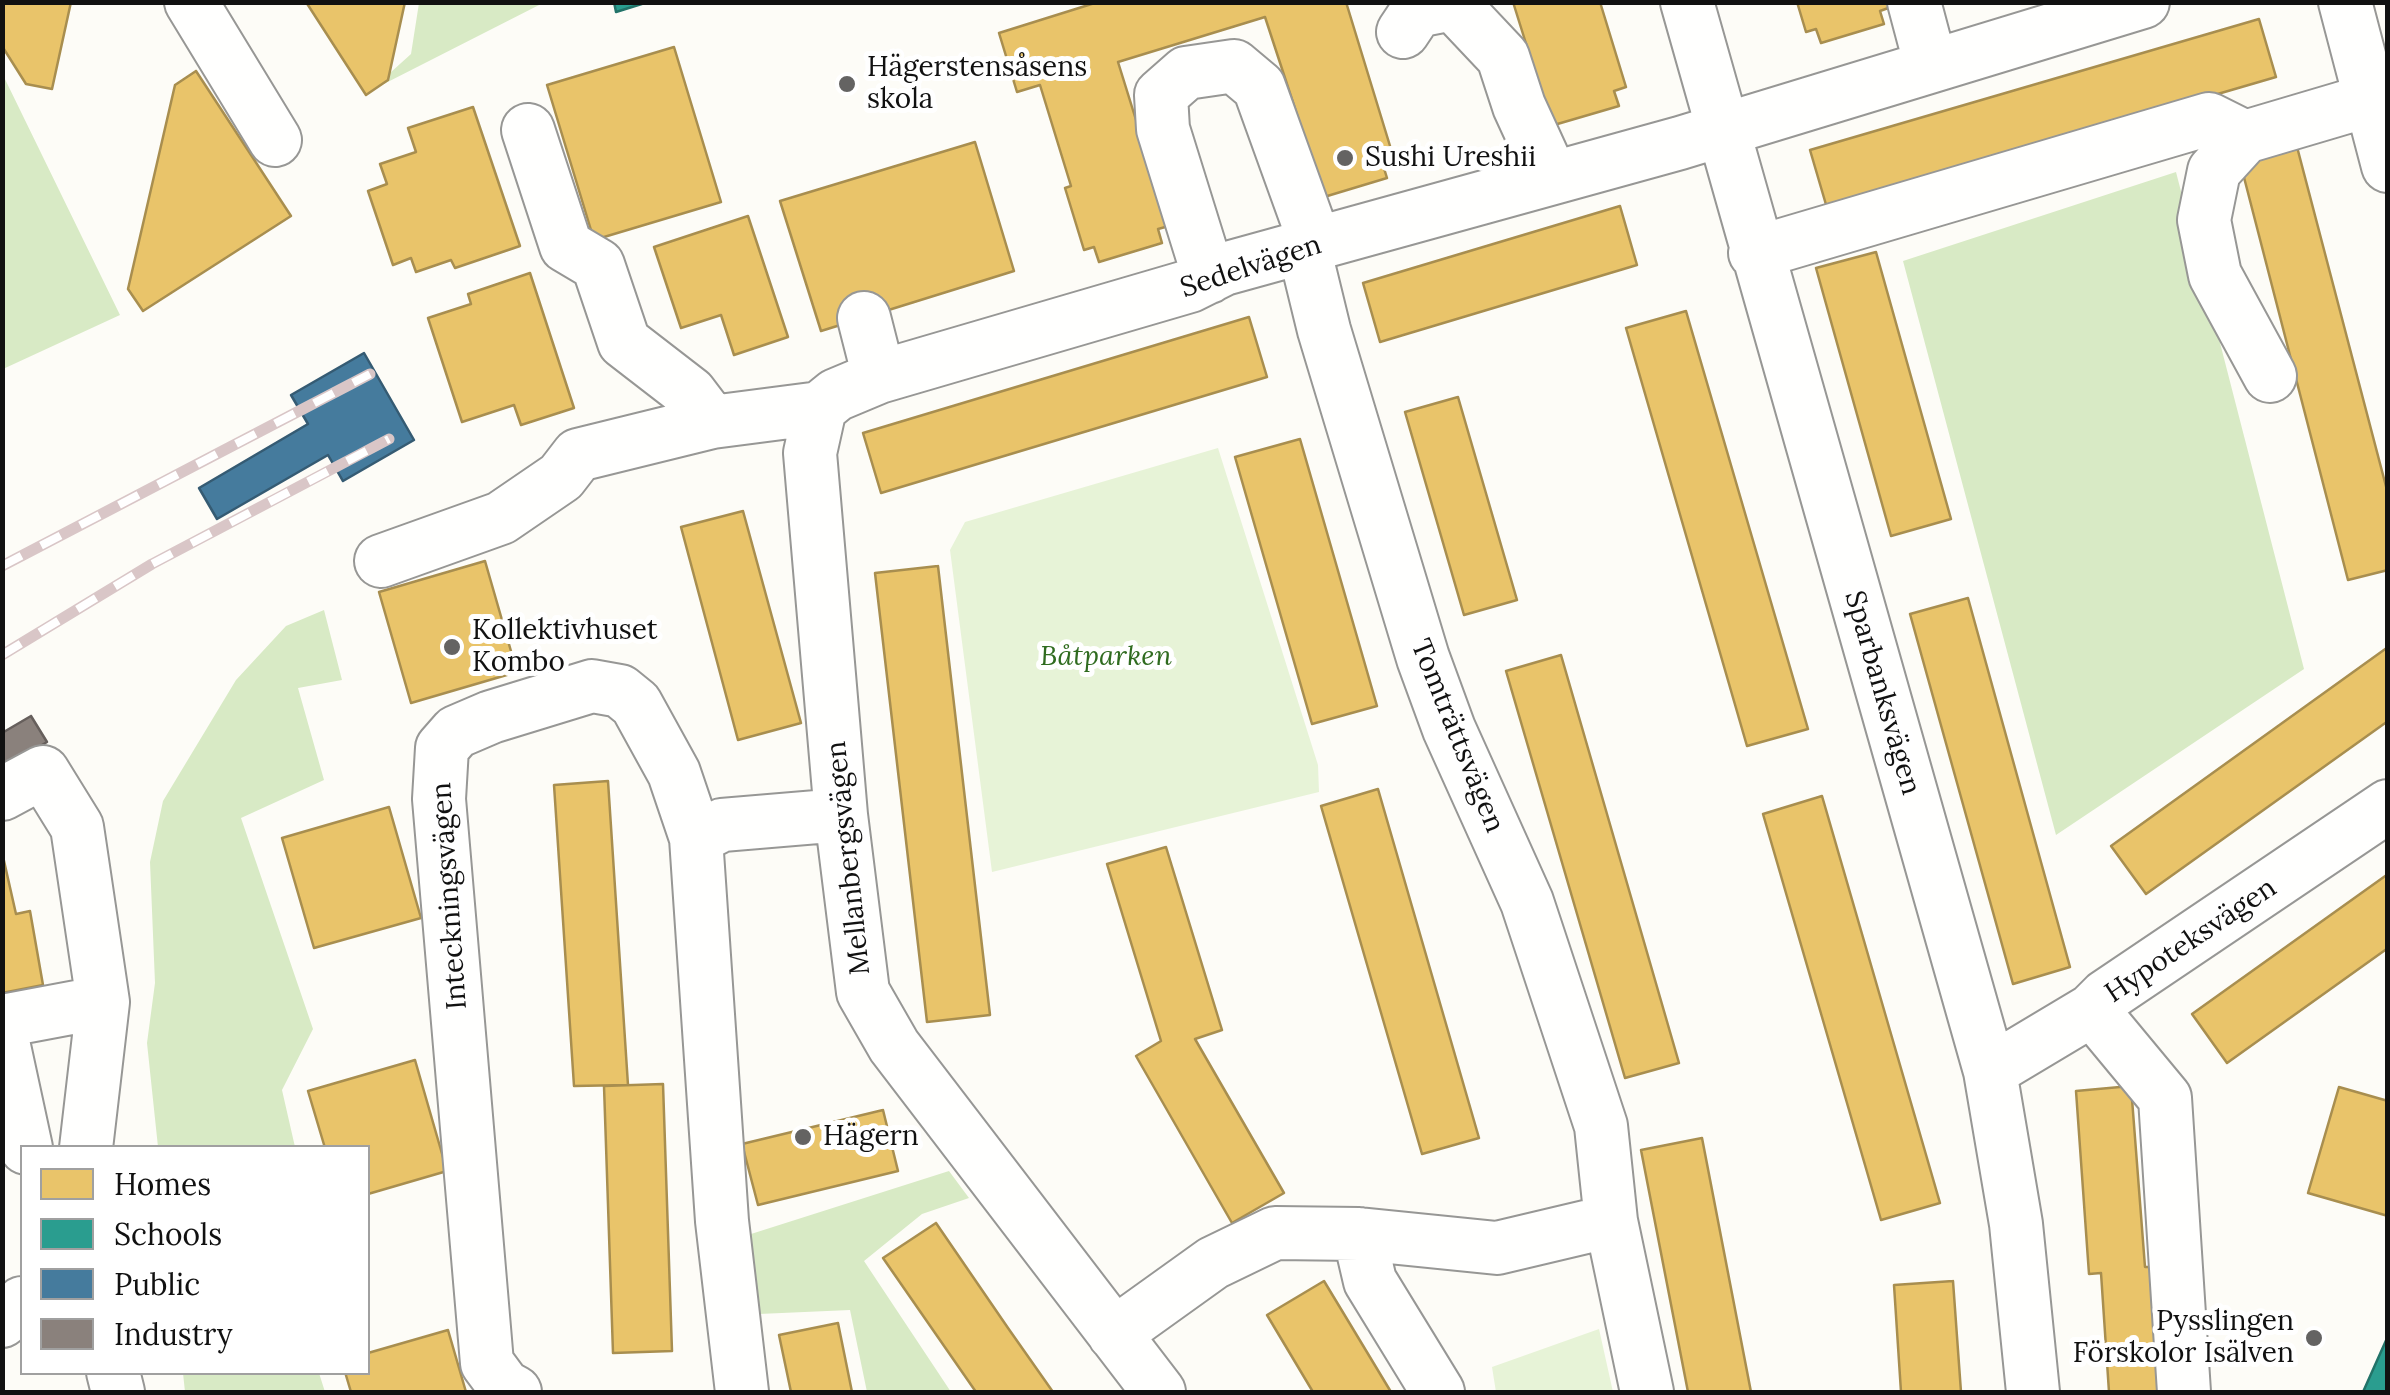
<!DOCTYPE html>
<meta charset="utf-8">
<style>
body{margin:0}
#map{position:relative;width:2390px;height:1395px;overflow:hidden;background:#fdfcf7;font-family:Lora,serif}
canvas{display:block}
.frame{position:absolute;inset:0;border:5px solid #111;pointer-events:none}
.legend{position:absolute;left:20px;top:1145px;width:350px;height:230px;box-sizing:border-box;background:#fff;border:2px solid #a0a0a0;margin:0;padding:12px 18px;list-style:none;font-size:30px;color:#111}
.legend li{display:flex;align-items:center;gap:20px;height:50px}
.legend b{width:50px;border:2px solid #a0a0a0}
</style>
<div id="map">
<canvas width="2390" height="1395"></canvas>
<div class="frame"></div>
<ul class="legend">
<li><b style="height:28px;background:#e9c46a"></b>Homes</li>
<li><b style="height:28px;background:#2a9d8f"></b>Schools</li>
<li><b style="height:28px;background:#457b9d"></b>Public</li>
<li><b style="height:28px;background:#8a817c"></b>Industry</li>
</ul>
</div>
<script>
const ctx = document.querySelector('canvas').getContext('2d');
ctx.lineJoin = 'round';
function paint(path, color) { ctx.fillStyle = color; ctx.fill(path, 'evenodd'); }
const shape = rows => new Path2D(rows.map(r => 'M' + r).join(''));
function trace(path, color, width, dash) { ctx.strokeStyle = color; ctx.lineWidth = width; ctx.lineCap = dash ? 'butt' : 'round'; ctx.setLineDash(dash || []); ctx.stroke(path); }
function drawText(font, color, halo, rows, align = 'center') {
  ctx.font = font + ' Lora,serif'; ctx.lineWidth = 10; ctx.setLineDash([]); ctx.textBaseline = 'middle'; ctx.strokeStyle = halo; ctx.fillStyle = color; for (const [text, x, y, turn = 0] of rows) {
    ctx.save(); ctx.translate(x, y); ctx.rotate((+turn || 0) * Math.PI / 180); ctx.textAlign = isNaN(turn) ? turn : align; if (halo) ctx.strokeText(text, 0, 0); ctx.fillText(text, 0, 0); ctx.restore();
  }
}
paint(shape([
 [1218,448,1318,765,1319,792,992,872,950,550,965,522],
 [1599,1329,1613,1392,1496,1392,1492,1367]
]), '#e7f3d7');
paint(shape([
 [419,3,543,3,370,91,411,54],
 [2,73,120,315,3,369,2,369],
 [2176,172,2304,669,2056,835,1903,261],
 [324,610,342,680,298,688,324,780,241,818,313,1029,282,1090,295,1147,158,1147,147,1043,155,983,150,862,163,801,236,680,286,626],
 [949,1171,969,1198,922,1214,864,1261,951,1392,867,1392,850,1310,759,1314,751,1234],
 [183,1373,319,1373,325,1392,185,1392]
]), '#d8eac5');
const homes = shape([
 [2,2,71,2,52,89,26,84,2,46,2,2],
 [306,2,405,2,388,80,366,95,306,2],
 [1098,2,1346,2,1394,159,1382,162,1387,178,1324,197,1265,17,1118,62,1169,226,1158,229,1162,243,1099,262,1094,247,1084,250,1065,188,1071,186,1040,85,1017,92,999,33,1098,2],
 [1513,2,1600,2,1626,87,1614,91,1619,106,1554,125,1539,115,1528,50,1513,2],
 [1797,2,1889,2,1891,7,1880,11,1884,24,1821,43,1816,29,1806,32,1797,2],
 [2259,19,2276,77,1827,208,1810,150,2259,19],
 [674,47,721,202,594,240,547,85,674,47],
 [196,71,291,216,143,311,128,289,175,85,196,71],
 [473,107,520,246,455,268,451,260,416,272,411,258,393,265,368,191,387,184,380,164,416,152,408,128,473,107],
 [975,142,1014,271,821,331,780,201,975,142],
 [2296,143,2388,494,2388,570,2348,580,2239,158,2296,143],
 [1620,206,1637,265,1380,342,1363,283,1620,206],
 [748,216,788,337,734,355,721,315,681,328,654,247,748,216],
 [1876,252,1951,519,1891,536,1816,268,1876,252],
 [530,273,574,408,521,425,514,405,462,422,428,318,471,304,468,294,530,273],
 [1686,311,1808,729,1747,746,1626,328,1686,311],
 [1249,317,1267,377,881,493,863,433,1249,317],
 [1458,397,1517,600,1464,615,1405,412,1458,397],
 [1300,439,1377,706,1312,724,1235,457,1300,439],
 [743,511,801,723,738,740,681,527,743,511],
 [485,561,517,672,411,703,379,592,485,561],
 [938,566,990,1015,927,1022,875,573,938,566],
 [1968,598,2070,967,2013,984,1910,614,1968,598],
 [2388,647,2388,721,2146,894,2111,846,2388,647],
 [1561,655,1679,1063,1625,1078,1506,671,1561,655],
 [608,781,628,1085,574,1086,554,785,608,781],
 [1378,789,1479,1138,1422,1154,1321,806,1378,789],
 [1822,796,1940,1203,1881,1220,1763,814,1822,796],
 [389,807,421,918,314,948,282,838,389,807],
 [1166,847,1222,1030,1195,1039,1284,1193,1232,1223,1136,1056,1161,1041,1107,864,1166,847],
 [2,852,16,914,30,911,43,985,2,993,2,852],
 [2388,874,2388,948,2227,1063,2192,1014,2388,874],
 [415,1060,447,1171,368,1194,368,1148,325,1148,308,1091,415,1060],
 [663,1084,672,1351,613,1353,604,1086,663,1084],
 [2131,1086,2145,1267,2152,1267,2162,1392,2109,1392,2101,1273,2089,1274,2076,1091,2131,1086],
 [2339,1087,2388,1101,2388,1216,2308,1193,2339,1087],
 [883,1110,898,1171,758,1205,742,1144,883,1110],
 [1702,1138,1751,1392,1688,1392,1641,1150,1702,1138],
 [936,1223,1008,1328,1053,1392,976,1392,883,1258,936,1223],
 [1324,1281,1350,1324,1391,1392,1313,1392,1267,1315,1324,1281],
 [1953,1281,1961,1392,1901,1392,1894,1285,1953,1281],
 [838,1323,852,1392,791,1392,779,1335,838,1323],
 [448,1330,466,1392,351,1392,345,1372,368,1372,368,1353,448,1330]
]);
paint(homes, '#e9c46a');
trace(homes, '#a88e4f', 2.5);
const schools = shape([
 [614,2,648,2,616,12,614,2],
 [2388,1336,2388,1392,2363,1392,2388,1336]
]);
paint(schools, '#2a9d8f');
trace(schools, '#227369', 2.5);
const public = shape([
 [364,353,414,440,343,481,328,455,217,519,199,488,308,424,291,395,364,353]
]);
paint(public, '#457b9d');
trace(public, '#355b73', 2.5);
const industry = shape([
 [31,716,47,742,2,769,2,733,31,716]
]);
paint(industry, '#8a817c');
trace(industry, '#665f5c', 2.5);
const minor = shape([
 [191,2,275,140],
 [1687,2,1990,1071,2016,1224,2033,1392],
 [1914,2,1931,66],
 [2345,2,2388,166],
 [1403,32,1417,11,1453,4,1503,57,1519,106,1552,178],
 [528,130,566,246,598,265,624,342,690,393,712,422],
 [1304,248,1324,330,1423,658,1449,729,1527,902,1601,1126,1611,1221,1647,1392],
 [1755,253,2209,119,2245,137],
 [1209,277,1163,129,1161,95,1186,73,1234,66,1259,87,1316,245],
 [864,318,879,377],
 [2270,376,2215,275,2204,220,2214,171,2245,137,2370,100],
 [820,408,810,453,841,815,863,992,894,1046,1159,1392],
 [381,561,501,518,561,477,578,455,712,422,820,408,836,395,879,377,1190,286,1224,269,1680,143,2143,2],
 [2,794,43,772,77,827,103,1002],
 [2092,1010,2165,1098,2184,1392],
 [2,1021,103,1002,86,1148],
 [2,1037,26,1148],
 [1990,1071,2092,1010,2106,996,2388,806],
 [1359,1234,1370,1281,1438,1392],
 [2,1321,22,1303],
 [1114,1334,1213,1263,1275,1233,1359,1234,1497,1248,1611,1221],
 [113,1372,118,1392],
 [515,1392,504,1386,487,1363,439,799,442,748,456,732,491,717,592,686,620,691,636,704,674,773,696,838],
 [742,1392,722,1221,696,838,722,825,841,815]
]);
trace(minor, '#979795', 56);
trace(minor, '#fffffe', 52);
const rail = shape([
 [2,566,370,374],
 [2,655,152,564,389,439]
]);
trace(rail, '#d9c6c7', 11);
trace(rail, '#fff', 8, [22]);
for (const [x, y, r, color] of [
 [847,84,10,"#646362"],
 [1345,158,10,"#646362"],
 [452,647,10,"#646362"],
 [803,1137,10,"#646362"],
 [2314,1338,10,"#646362"]
]) { const dot = new Path2D(); dot.arc(x, y, r, 0, 2 * Math.PI); ctx.fillStyle = color; ctx.fill(dot); trace(dot, '#fff', 4); }
drawText('28px', '#111', '#fff', [
 ["Hägerstensåsens",867,68],
 ["skola",867,100],
 ["Sushi Ureshii",1365,158],
 ["Kollektivhuset",472,631],
 ["Kombo",472,663],
 ["Hägern",823,1137],
 ["Pysslingen",2294,1322,"right"],
 ["Förskolor Isälven",2294,1354,"right"]
], 'left');
drawText('28px', '#111', '#fff', [
 ["Sedelvägen",1251,267,-18],
 ["Sparbanksvägen",1882,693,74],
 ["Tomträttsvägen",1457,736,68],
 ["Mellanbergsvägen",849,858,-96],
 ["Inteckningsvägen",450,896,-94],
 ["Hypoteksvägen",2191,941,-34]
]);
drawText('italic 28px', '#2f6b1f', '#fff', [
 ["Båtparken",1106,657]
]);
</script>
